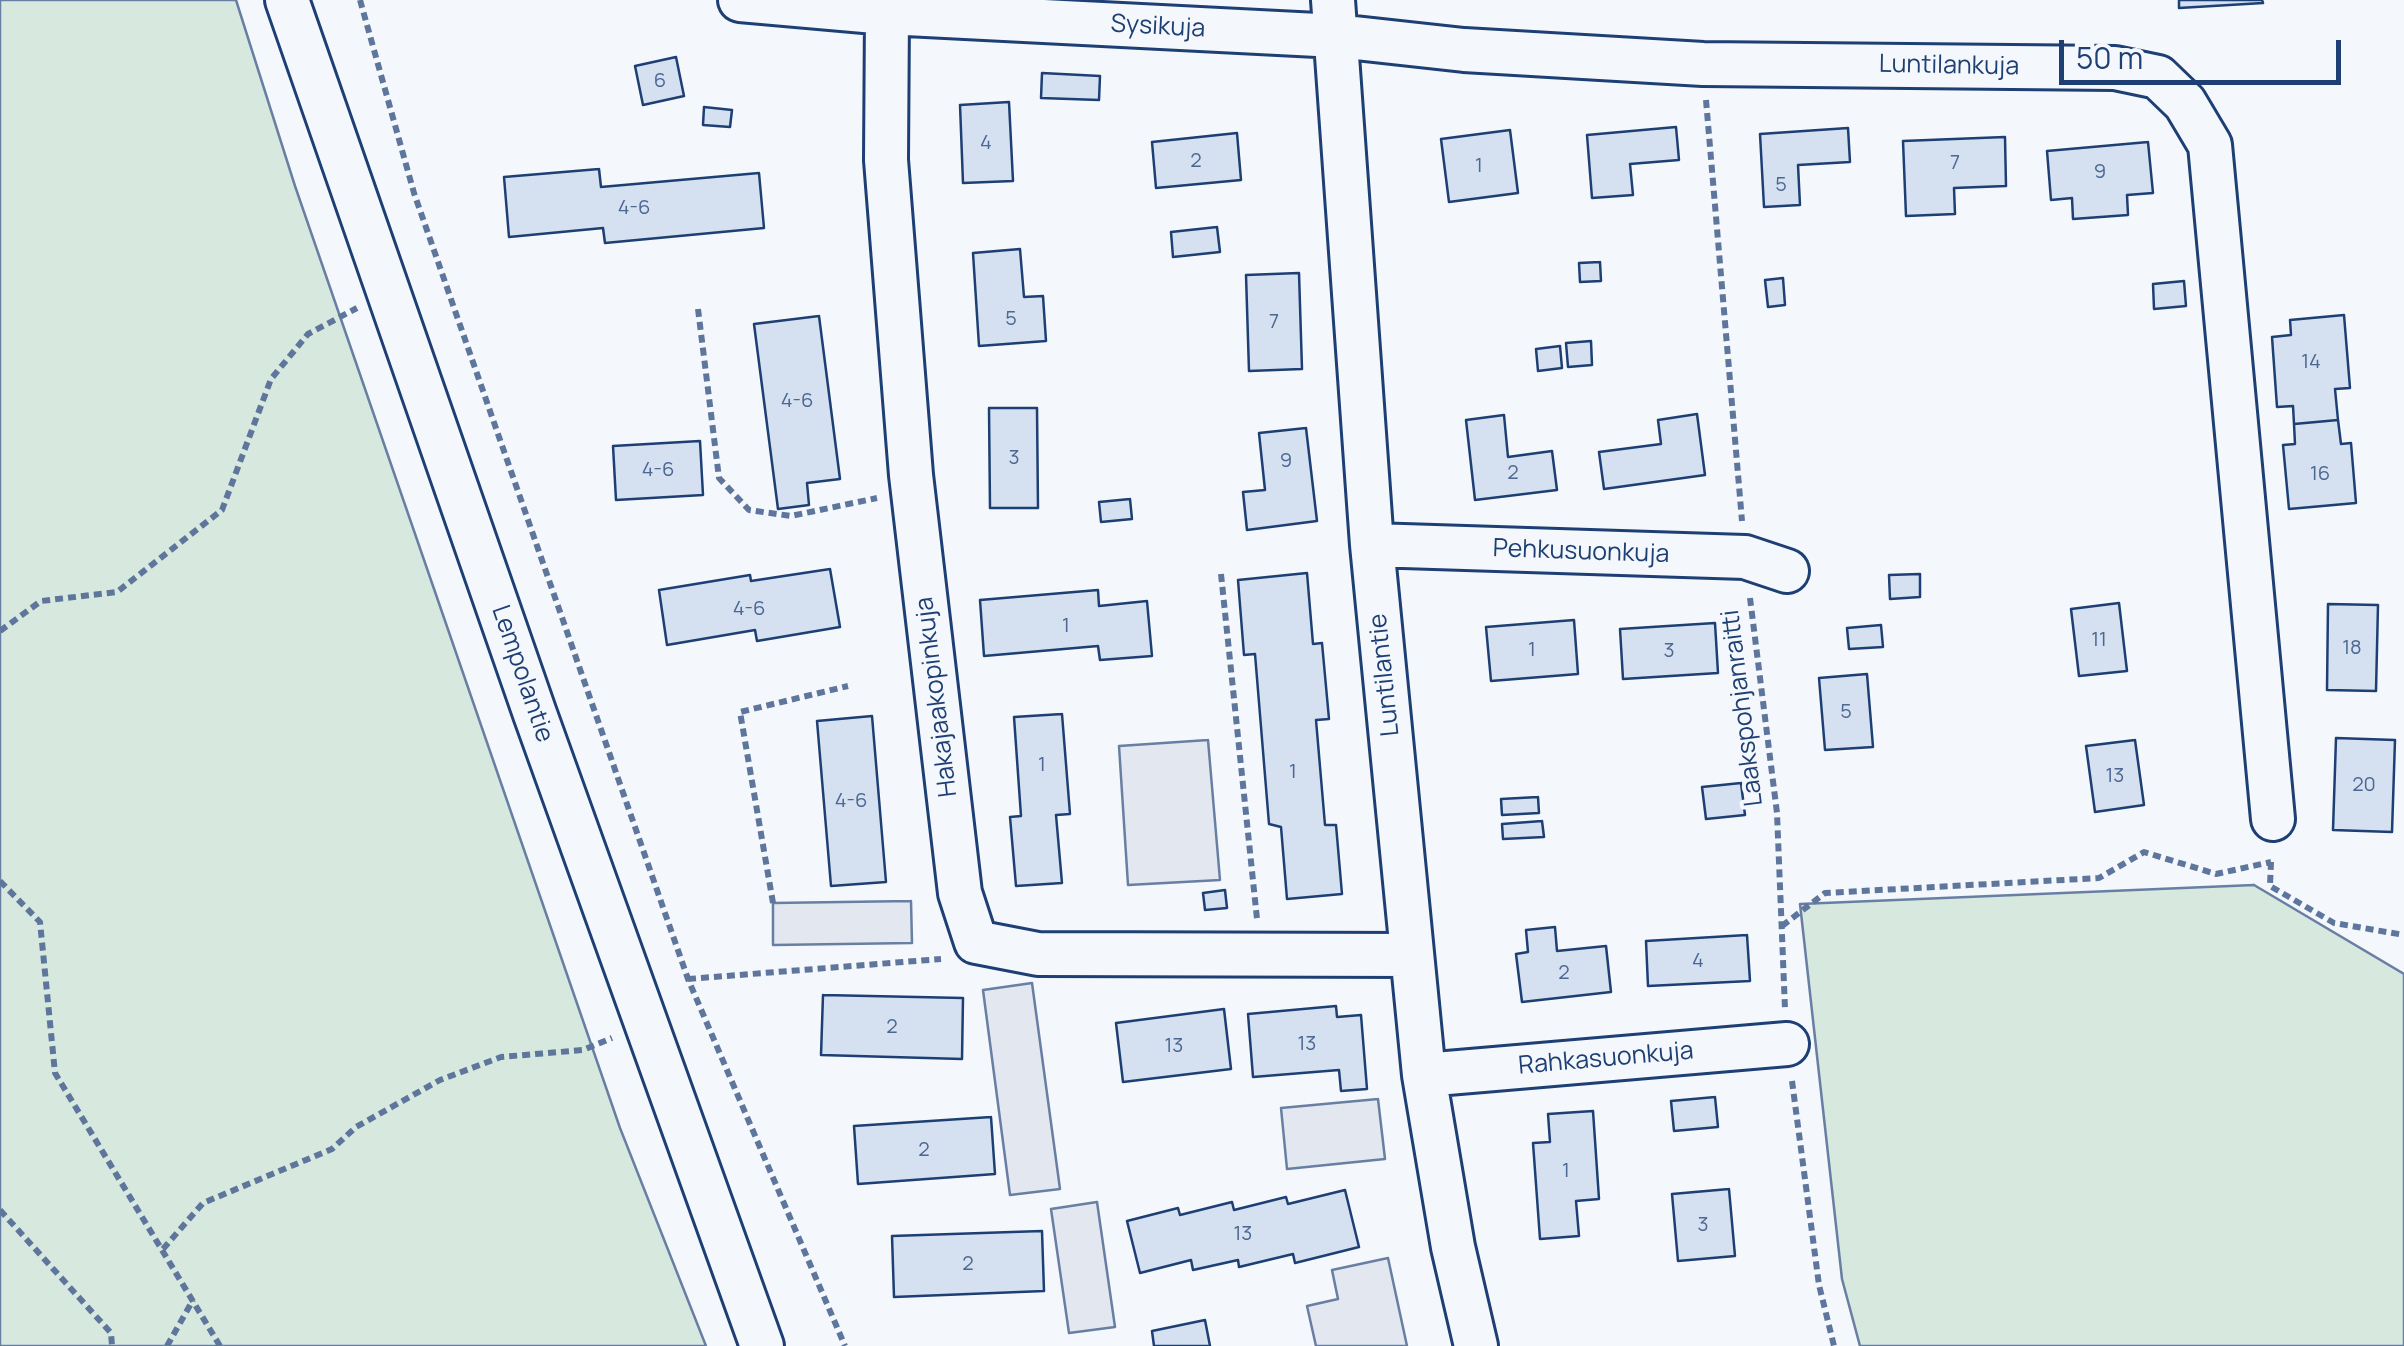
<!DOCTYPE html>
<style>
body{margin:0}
#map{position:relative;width:2404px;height:1346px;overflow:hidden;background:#f4f7fb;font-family:Manrope,sans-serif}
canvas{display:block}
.scale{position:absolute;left:2059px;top:40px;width:282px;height:45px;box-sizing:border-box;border:5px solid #1d3f73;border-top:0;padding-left:12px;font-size:30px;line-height:35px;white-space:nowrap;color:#1d3f73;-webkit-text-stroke:8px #f4f7fb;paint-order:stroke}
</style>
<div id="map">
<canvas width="2404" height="1346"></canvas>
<div class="scale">50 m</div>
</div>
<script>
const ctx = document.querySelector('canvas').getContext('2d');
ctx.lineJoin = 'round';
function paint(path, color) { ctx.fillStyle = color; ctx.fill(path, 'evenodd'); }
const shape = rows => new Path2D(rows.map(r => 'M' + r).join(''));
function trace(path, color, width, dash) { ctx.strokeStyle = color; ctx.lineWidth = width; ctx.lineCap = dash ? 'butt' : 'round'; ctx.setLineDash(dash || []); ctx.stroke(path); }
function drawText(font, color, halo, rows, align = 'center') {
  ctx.font = font + ' Manrope,sans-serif'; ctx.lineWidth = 8; ctx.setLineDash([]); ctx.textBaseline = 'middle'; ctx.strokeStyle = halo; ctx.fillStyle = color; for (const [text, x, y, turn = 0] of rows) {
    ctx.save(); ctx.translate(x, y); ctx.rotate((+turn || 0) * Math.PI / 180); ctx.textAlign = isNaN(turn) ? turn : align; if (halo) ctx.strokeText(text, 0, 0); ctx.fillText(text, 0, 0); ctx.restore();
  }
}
const green = shape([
 [0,0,236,0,295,186,620,1128,706,1346,0,1346,0,0],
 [2254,885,2404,974,2404,1346,1860,1346,1842,1279,1800,904,2254,885]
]);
paint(green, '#d7e8df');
trace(green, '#687fa3', 2.5);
const parking = shape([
 [1208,740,1220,880,1128,885,1119,746,1208,740],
 [911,901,912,943,773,945,773,903,911,901],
 [1032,983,1060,1189,1010,1195,983,990,1032,983],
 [1378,1099,1385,1159,1287,1169,1281,1108,1378,1099],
 [1097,1202,1115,1327,1069,1333,1051,1209,1097,1202],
 [1388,1258,1407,1346,1316,1346,1307,1306,1338,1299,1332,1270,1388,1258]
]);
paint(parking, '#e3e8f0');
trace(parking, '#687fa3', 2.5);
const building = shape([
 [2179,0,2262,0,2263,3,2179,8,2179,0],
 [676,57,684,96,643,105,635,66,676,57],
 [1042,73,1100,76,1099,100,1041,98,1042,73],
 [1009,102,1013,181,963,183,960,105,1009,102],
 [704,107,732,110,730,127,703,125,704,107],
 [1676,127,1679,160,1630,164,1633,195,1592,198,1587,135,1676,127],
 [1848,128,1850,162,1798,165,1800,205,1764,207,1760,134,1848,128],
 [1510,130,1518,193,1449,202,1441,139,1510,130],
 [1237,133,1241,180,1156,188,1152,142,1237,133],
 [2005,137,2006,186,1954,188,1955,214,1906,216,1903,141,2005,137],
 [2148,142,2153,193,2127,195,2128,215,2073,219,2072,198,2051,200,2047,151,2148,142],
 [599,169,601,187,759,173,764,228,605,243,603,228,509,237,504,177,599,169],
 [1217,227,1220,252,1173,257,1171,232,1217,227],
 [1020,249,1024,297,1043,296,1046,341,979,346,973,253,1020,249],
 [1600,262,1601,281,1580,282,1579,263,1600,262],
 [1299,273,1302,369,1249,371,1246,275,1299,273],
 [1783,278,1785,305,1768,307,1765,280,1783,278],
 [2184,281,2186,306,2154,309,2153,284,2184,281],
 [2344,315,2350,388,2335,389,2338,420,2294,424,2293,406,2277,407,2272,337,2291,335,2290,320,2344,315],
 [819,316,840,479,807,483,809,505,778,509,754,324,819,316],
 [1591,341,1592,365,1568,367,1566,343,1591,341],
 [1560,346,1562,368,1538,371,1536,349,1560,346],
 [989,408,1037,408,1038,508,990,508,989,408],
 [1697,414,1705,475,1604,489,1599,452,1661,444,1658,420,1697,414],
 [1504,415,1508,457,1552,451,1557,490,1475,500,1466,420,1504,415],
 [2338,420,2341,444,2351,443,2356,503,2289,509,2283,445,2295,444,2294,424,2338,420],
 [1306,428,1317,521,1247,530,1243,492,1265,490,1259,433,1306,428],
 [700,441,703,495,616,500,613,446,700,441],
 [1130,499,1132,519,1101,522,1099,502,1130,499],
 [830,569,840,627,757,641,755,630,667,645,659,590,750,575,751,581,830,569],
 [1307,573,1313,644,1322,643,1329,719,1316,720,1325,825,1336,825,1342,894,1287,899,1281,827,1269,824,1255,654,1244,655,1238,580,1307,573],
 [1920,574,1920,597,1890,599,1889,575,1920,574],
 [1098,590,1099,606,1147,601,1152,656,1100,660,1098,646,984,656,980,600,1098,590],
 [2119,603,2127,671,2079,676,2071,609,2119,603],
 [2328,604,2378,605,2376,691,2327,690,2328,604],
 [1574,620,1578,674,1491,681,1486,627,1574,620],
 [1715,623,1718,673,1623,679,1620,629,1715,623],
 [1881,625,1883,647,1849,649,1847,628,1881,625],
 [1867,674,1873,747,1825,750,1819,678,1867,674],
 [1062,714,1070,814,1056,815,1062,883,1016,886,1010,817,1021,816,1014,717,1062,714],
 [872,716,886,882,831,886,817,721,872,716],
 [2336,738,2395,740,2392,832,2333,830,2336,738],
 [2135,740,2144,805,2095,812,2086,746,2135,740],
 [1741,783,1745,815,1706,819,1702,787,1741,783],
 [1538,797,1539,813,1502,815,1501,799,1538,797],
 [1542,821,1544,837,1503,839,1502,824,1542,821],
 [1225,890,1227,908,1205,910,1203,893,1225,890],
 [1555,927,1557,951,1606,946,1611,992,1522,1002,1516,954,1528,952,1526,930,1555,927],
 [1747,935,1750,981,1648,986,1646,941,1747,935],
 [823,995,963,998,962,1059,821,1055,823,995],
 [1336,1006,1337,1017,1361,1015,1367,1089,1341,1091,1339,1070,1253,1077,1248,1014,1336,1006],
 [1224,1009,1231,1069,1123,1082,1116,1023,1224,1009],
 [1715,1097,1718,1127,1674,1131,1671,1101,1715,1097],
 [1593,1111,1599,1199,1576,1201,1579,1236,1540,1239,1533,1143,1550,1142,1548,1114,1593,1111],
 [991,1117,995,1174,858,1184,854,1126,991,1117],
 [1729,1189,1735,1256,1678,1261,1672,1194,1729,1189],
 [1345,1190,1359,1247,1295,1263,1293,1254,1239,1267,1238,1260,1193,1270,1191,1260,1140,1273,1127,1221,1178,1208,1180,1215,1232,1202,1234,1210,1286,1197,1288,1204,1345,1190],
 [1042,1231,1044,1291,894,1297,892,1236,1042,1231],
 [1205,1320,1210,1346,1154,1346,1152,1331,1205,1320]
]);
paint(building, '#d5e0f0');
trace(building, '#1d3f73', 2.5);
const minor = shape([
 [287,0,535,714,762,1346],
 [740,0,887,13,1337,36,1464,50,1703,64,2115,68,2158,77,2185,103,2210,145,2273,819],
 [1333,0,1372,545,1424,1075,1453,1247,1476,1346],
 [887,13,886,160,911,475,960,893,976,942,1038,954,1412,955],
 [1372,545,1745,557,1787,571],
 [1424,1075,1787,1044]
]);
trace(minor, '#1d3f73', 48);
trace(shape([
 [360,0,414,193,688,979,845,1346],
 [1706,100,1742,521],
 [698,309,719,478,749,510,791,516,877,498],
 [1221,574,1257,919],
 [1750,598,1777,813,1785,1009],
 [0,631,41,601,117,592,222,510,271,379,308,334,357,308],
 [2271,862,2270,886,2334,923,2404,935],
 [0,881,40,922,55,1073,220,1346],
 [773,903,740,712,848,686],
 [1782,926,1825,893,2099,878,2144,852,2216,874,2271,862],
 [688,979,941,959],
 [1792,1081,1819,1285,1834,1346],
 [0,1210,111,1333,112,1346],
 [163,1249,203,1203,332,1149,356,1127,440,1080,501,1057,583,1050,612,1038],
 [167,1346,193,1300]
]), '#5e769c', 6, [8, 5]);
trace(minor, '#f4f7fb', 42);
drawText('20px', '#4b6792', null, [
 ["6",660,81],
 ["4",986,143],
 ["2",1196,161],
 ["7",1955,163],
 ["1",1479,166],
 ["9",2100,172],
 ["5",1781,185],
 ["4-6",634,208],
 ["5",1011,319],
 ["7",1274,322],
 ["14",2311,362],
 ["4-6",797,401],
 ["3",1014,458],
 ["9",1286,461],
 ["4-6",658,470],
 ["2",1513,473],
 ["16",2320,474],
 ["4-6",749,609],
 ["1",1066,626],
 ["11",2099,640],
 ["18",2352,648],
 ["1",1532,650],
 ["3",1669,651],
 ["5",1846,712],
 ["1",1042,765],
 ["1",1293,772],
 ["13",2115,776],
 ["20",2364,785],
 ["4-6",851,801],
 ["4",1698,961],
 ["2",1564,973],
 ["2",892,1027],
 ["13",1307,1044],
 ["13",1174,1046],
 ["2",924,1150],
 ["1",1566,1171],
 ["3",1703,1225],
 ["13",1243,1234],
 ["2",968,1264]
]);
drawText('25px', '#1d3f73', '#f4f7fb', [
 ["Sysikuja",1158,27,3],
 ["Luntilankuja",1949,66,1],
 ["Pehkusuonkuja",1581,552,2],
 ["Lempolantie",522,674,71],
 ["Luntilantie",1385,675,-96],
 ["Hakajaakopinkuja",937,697,-97],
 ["Laakspohjanraitti",1743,708,-97],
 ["Rahkasuonkuja",1606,1059,-5]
]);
</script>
